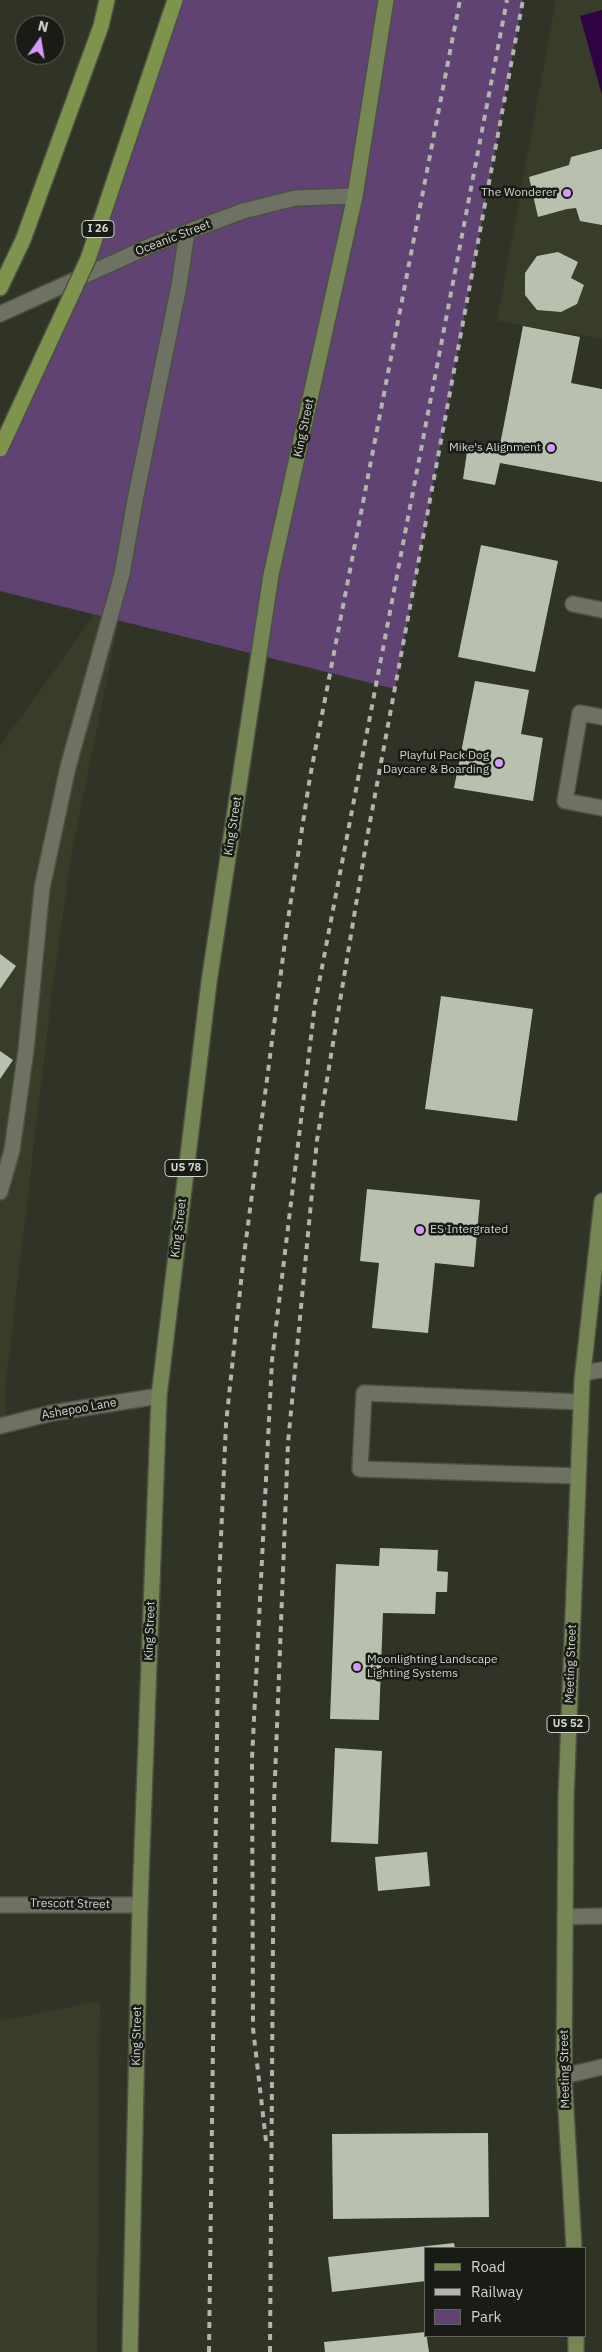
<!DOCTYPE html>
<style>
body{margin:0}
#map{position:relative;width:602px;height:2352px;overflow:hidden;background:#303427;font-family:"IBM Plex Sans",sans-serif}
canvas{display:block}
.legend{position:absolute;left:424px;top:2247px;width:162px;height:90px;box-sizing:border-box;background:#191b15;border:1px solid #63655e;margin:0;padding:6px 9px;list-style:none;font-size:15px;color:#d1d4cc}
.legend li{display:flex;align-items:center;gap:10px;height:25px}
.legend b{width:25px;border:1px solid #63655e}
.north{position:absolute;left:15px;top:15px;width:50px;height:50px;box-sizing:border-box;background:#191b15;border:1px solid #63655e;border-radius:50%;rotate:13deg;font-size:14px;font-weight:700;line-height:20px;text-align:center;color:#d1d4cc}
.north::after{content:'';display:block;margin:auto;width:18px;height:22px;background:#d59bfa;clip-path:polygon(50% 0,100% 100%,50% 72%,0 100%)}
</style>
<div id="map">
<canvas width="602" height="2352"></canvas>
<ul class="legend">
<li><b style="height:6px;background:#778655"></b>Road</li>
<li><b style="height:6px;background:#b1b5ac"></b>Railway</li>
<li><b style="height:14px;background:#604273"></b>Park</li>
</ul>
<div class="north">N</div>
</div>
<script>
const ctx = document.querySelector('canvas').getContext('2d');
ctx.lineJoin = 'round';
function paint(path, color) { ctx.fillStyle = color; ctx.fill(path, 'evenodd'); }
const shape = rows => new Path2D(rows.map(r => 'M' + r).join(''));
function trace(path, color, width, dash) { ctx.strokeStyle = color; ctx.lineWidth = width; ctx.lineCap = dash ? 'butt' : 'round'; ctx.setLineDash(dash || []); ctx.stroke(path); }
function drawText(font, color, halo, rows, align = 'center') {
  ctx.font = font + ' "IBM Plex Sans",sans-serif'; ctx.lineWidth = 5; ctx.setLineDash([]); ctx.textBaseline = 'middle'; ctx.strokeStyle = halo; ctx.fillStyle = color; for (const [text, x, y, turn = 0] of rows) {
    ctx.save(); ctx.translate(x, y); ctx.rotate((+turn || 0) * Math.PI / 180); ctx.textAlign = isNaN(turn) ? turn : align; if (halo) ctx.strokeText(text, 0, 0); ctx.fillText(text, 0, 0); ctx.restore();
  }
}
paint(shape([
 [556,0,602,0,602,339,497,321],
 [95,614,119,620,71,856,52,992,6,1380,5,1424,0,1426,0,746],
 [100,2001,97,2352,0,2352,0,2021]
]), '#373d29');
paint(shape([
 [175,0,523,0,395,689,0,591,0,449,88,259]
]), '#604273');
paint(shape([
 [602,10,602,95,580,16]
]), '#2f0243');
paint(shape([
 [602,149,602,225,580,221,576,208,567,209,538,217,529,177,569,165,571,157],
 [558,252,578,262,571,278,584,285,577,304,561,312,537,310,525,295,525,273,537,256],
 [523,326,580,337,571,383,602,389,602,482,500,463,495,485,463,479,468,445,499,450],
 [481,545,558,561,535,672,458,657],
 [475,681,529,690,521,734,543,738,533,801,454,788],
 [0,954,16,966,0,989],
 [441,996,533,1009,517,1121,425,1109],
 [0,1051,13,1060,0,1079],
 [367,1189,480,1200,474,1267,435,1263,428,1333,372,1328,379,1263,360,1261],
 [380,1548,438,1550,437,1571,448,1572,447,1592,436,1592,435,1614,383,1613,379,1720,330,1719,336,1564,379,1566],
 [335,1748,382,1751,378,1844,331,1842],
 [427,1852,430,1886,378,1891,375,1857],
 [488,2133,489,2217,333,2219,332,2134],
 [454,2243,455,2248,426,2248,426,2281,332,2292,328,2257],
 [426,2332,429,2352,325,2352,324,2342]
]), '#bac0b0');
const minor = shape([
 [0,314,152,245,243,211,295,198,355,196],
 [573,604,602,610],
 [602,717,580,713,565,801,602,808],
 [0,1192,12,1150,26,1050,42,888,68,767,122,574,135,500,179,286,187,232],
 [583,1373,602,1370],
 [0,1426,52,1413,159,1396],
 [578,1476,360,1469,364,1393,581,1402],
 [0,1905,140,1905],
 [565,1917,602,1916],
 [564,2076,602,2067]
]);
const major = shape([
 [574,2248,564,2076,566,1798,582,1381,602,1201],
 [576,2336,576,2352],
 [130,2352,140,1905,159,1396,209,982,271,575,355,196,386,0]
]);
const highway = shape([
 [0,288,23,240,101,26,107,0]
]);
trace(minor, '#4c5044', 18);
trace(major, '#4c5044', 18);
trace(highway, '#4c5044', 18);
trace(minor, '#6d7263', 15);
trace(major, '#778655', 15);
trace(highway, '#7e934b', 15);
trace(shape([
 [266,2141,253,2028,252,1759,272,1360,315,1004,507,0],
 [209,2352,219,1583,226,1424,243,1263,287,926,310,777,460,0],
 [270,2352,274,1803,288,1443,317,1140,367,838,523,0]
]), '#b1b5ac', 4, [6, 6]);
const highwayBridge = shape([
 [0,449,88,259,175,0]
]);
trace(highwayBridge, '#4c5044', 18, []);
trace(highwayBridge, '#7e934b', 15);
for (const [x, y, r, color] of [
 [567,193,5,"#d59bfa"],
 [551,448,5,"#d59bfa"],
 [499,763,5,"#d59bfa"],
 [420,1230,5,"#d59bfa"],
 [357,1667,5,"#d59bfa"]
]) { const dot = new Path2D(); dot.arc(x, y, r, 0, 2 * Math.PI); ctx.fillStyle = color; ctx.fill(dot); trace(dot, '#191b15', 2); }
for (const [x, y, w] of [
 [98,229,32],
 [186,1168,42],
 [568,1724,42]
]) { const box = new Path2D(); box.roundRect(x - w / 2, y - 8.5, w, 17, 4); ctx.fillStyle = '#191b15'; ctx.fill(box); trace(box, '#d1d4cc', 1); }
drawText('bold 11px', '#d1d4cc', null, [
 ["I 26",98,229],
 ["US 78",186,1168],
 ["US 52",568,1724]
]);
drawText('12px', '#d1d4cc', '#191b15', [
 ["The Wonderer",557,193],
 ["Mike's Alignment",541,448],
 ["Playful Pack Dog",489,756],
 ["Daycare & Boarding",489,770],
 ["ES Intergrated",430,1230,"left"],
 ["Moonlighting Landscape",367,1660,"left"],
 ["Lighting Systems",367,1674,"left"]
], 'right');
drawText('12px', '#d1d4cc', '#191b15', [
 ["Oceanic Street",173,238,-21],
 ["King Street",304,428,-78],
 ["King Street",233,826,-81],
 ["King Street",179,1228,-83],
 ["Ashepoo Lane",79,1409,-10],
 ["King Street",150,1631,-88],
 ["Meeting Street",571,1664,-88],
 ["Trescott Street",70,1904,1],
 ["King Street",137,2036,-89],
 ["Meeting Street",565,2069,-91]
]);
</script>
